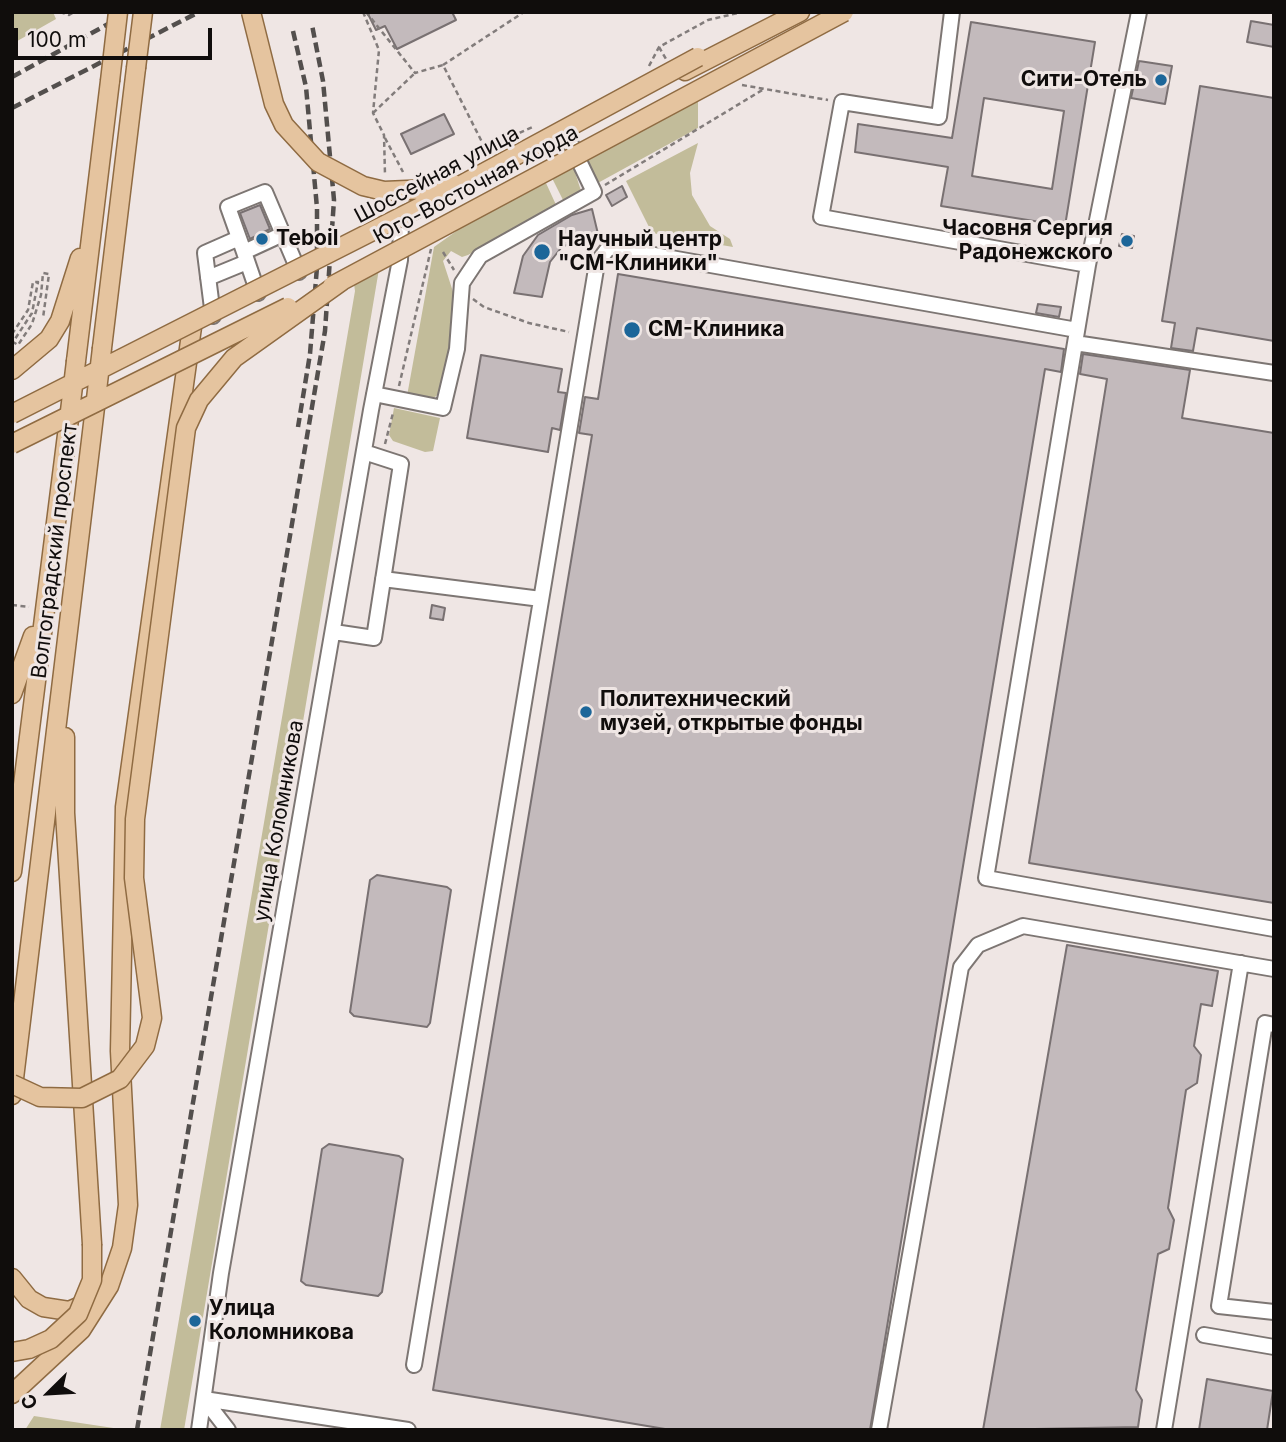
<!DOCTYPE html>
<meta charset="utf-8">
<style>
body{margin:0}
#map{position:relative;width:1286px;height:1442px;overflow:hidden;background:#efe6e4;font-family:Inter,sans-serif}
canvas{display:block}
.frame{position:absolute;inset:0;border:14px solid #100d0c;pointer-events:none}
.north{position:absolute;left:14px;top:1358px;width:70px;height:70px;-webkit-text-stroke:5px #efe6e4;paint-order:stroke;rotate:246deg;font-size:19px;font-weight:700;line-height:28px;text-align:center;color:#100d0c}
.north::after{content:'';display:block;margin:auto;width:24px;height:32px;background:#100d0c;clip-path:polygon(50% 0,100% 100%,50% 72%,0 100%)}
.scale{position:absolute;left:14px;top:28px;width:198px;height:32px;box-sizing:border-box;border:4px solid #100d0c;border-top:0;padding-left:9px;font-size:21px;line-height:24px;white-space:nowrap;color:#100d0c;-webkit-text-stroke:5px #efe6e4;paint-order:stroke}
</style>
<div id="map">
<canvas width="1286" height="1442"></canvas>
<div class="frame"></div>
<div class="north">С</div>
<div class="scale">100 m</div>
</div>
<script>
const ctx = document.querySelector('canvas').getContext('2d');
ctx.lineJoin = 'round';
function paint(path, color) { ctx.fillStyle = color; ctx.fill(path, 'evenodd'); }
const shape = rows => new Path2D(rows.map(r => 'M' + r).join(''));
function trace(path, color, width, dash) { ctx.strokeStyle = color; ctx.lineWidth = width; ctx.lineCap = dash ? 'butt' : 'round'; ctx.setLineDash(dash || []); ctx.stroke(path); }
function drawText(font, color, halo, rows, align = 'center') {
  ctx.font = font + ' Inter,sans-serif'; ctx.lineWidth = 6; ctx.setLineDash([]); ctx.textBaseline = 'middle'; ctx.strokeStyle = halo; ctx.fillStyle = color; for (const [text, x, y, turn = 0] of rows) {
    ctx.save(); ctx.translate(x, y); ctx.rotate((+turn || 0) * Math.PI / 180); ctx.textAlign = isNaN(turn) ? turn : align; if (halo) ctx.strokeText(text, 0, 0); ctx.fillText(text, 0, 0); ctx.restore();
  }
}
paint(shape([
 [12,12,53,12,56,19,12,44],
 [698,99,698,128,596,184,586,159],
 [698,143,690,173,692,195,710,226,730,239,733,247,652,233,626,181],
 [573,166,582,194,564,202,552,178],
 [546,183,557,207,468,255,462,257,451,251,443,261,457,304,441,392,430,401,407,396,434,247,465,225],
 [379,269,184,1430,160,1430,355,291,353,277],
 [394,408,440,418,433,451,425,452,393,441,389,435],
 [34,1416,120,1429,25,1430]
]), '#c2bc9a');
const building = shape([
 [367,12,452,12,456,20,397,49,385,26,376,30,367,12],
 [1251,21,1274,25,1274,47,1247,42,1251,21],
 [971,22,1095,42,1065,226,941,206,948,167,855,152,858,124,952,138,971,22],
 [984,98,1064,111,1052,189,972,176,984,98],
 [1139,61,1172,66,1165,104,1131,98,1139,61],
 [1200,86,1274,98,1274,341,1197,328,1193,351,1171,348,1175,323,1162,321,1200,86],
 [444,114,454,134,411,154,401,134,444,114],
 [622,186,627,197,612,206,606,195,622,186],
 [260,205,270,229,250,239,240,213,260,205],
 [592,209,598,234,577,239,561,248,550,262,542,297,514,293,523,256,538,235,572,215,592,209],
 [1122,234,1134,236,1132,248,1119,246,1122,234],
 [618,274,1064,349,1061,372,1045,369,870,1430,671,1430,433,1390,592,435,579,433,585,397,598,399,618,274],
 [1038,304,1061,307,1059,317,1036,313,1038,304],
 [1083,354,1190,370,1182,418,1274,433,1274,903,1029,863,1107,379,1080,374,1083,354],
 [481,355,562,369,558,392,566,393,560,430,552,428,548,452,467,438,481,355],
 [432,605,445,608,443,620,430,618,432,605],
 [377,875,447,887,451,890,430,1023,427,1027,354,1016,350,1012,370,880,377,875],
 [1067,945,1218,971,1212,1006,1201,1004,1194,1046,1201,1055,1197,1083,1186,1090,1168,1208,1174,1220,1169,1249,1158,1254,1136,1390,1142,1400,1138,1427,983,1430,1067,945],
 [329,1144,399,1156,403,1159,382,1292,378,1296,306,1285,301,1281,322,1149,329,1144],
 [1207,1379,1273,1391,1267,1430,1199,1430,1207,1379]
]);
paint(building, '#c3babc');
trace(building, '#797172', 2);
const minor = shape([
 [952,12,939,117,842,102,821,217,1088,265],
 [1139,12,1088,265,986,878,1274,929],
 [244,252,228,207,265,192,299,272],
 [208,278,247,262],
 [258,293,244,252,283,234],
 [213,316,205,253,239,238],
 [1075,343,1274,373],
 [374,394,443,408,457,349,462,283,480,256,594,192,566,134],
 [383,579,541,599],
 [334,632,374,638,401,464,364,452],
 [1274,1025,1265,1023,1219,1306,1274,1312],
 [1204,1335,1274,1347],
 [414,1365,597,263,609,247,1077,330],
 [204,1399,408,1430],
 [204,1399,228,1430],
 [199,1430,221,1273,371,410,400,260,401,221],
 [879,1430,961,967,978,945,1023,926,1274,969],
 [1164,1430,1241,963]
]);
const major = shape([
 [685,71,800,12],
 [102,348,136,68],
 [76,361,110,81],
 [12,370,49,339,60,321,80,258],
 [12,694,33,636],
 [65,737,65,813,92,1244],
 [12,872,70,411],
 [12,1095,96,399],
 [12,1278,29,1299,43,1307,69,1311,90,1302],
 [12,1394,81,1330,109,1286,122,1248,128,1205,120,1051,125,807,192,327]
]);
trace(minor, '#7d7673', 18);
trace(major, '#8f6b42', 21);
trace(shape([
 [60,12,69,15,74,12],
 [363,12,379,50,373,113,384,135,385,175],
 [366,12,415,73,443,65,485,148,535,126],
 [659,47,666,59],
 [443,65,524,12],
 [649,66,659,47,708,20,742,12],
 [742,85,828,100],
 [373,113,415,73],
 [385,138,403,172],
 [605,185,764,89],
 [443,252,454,270],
 [473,299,484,307,529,323,569,332],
 [12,334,28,310,33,282,38,282,32,313,13,342,18,345,32,324,41,295,43,273,49,274,43,318],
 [399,386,431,249],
 [385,444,393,413],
 [12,605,29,607]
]), '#827c7b', 2.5, [5, 3.5]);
trace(minor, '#fff', 14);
trace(major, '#e5c49f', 18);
trace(shape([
 [293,31,306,87,317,208,317,267,310,354,298,427],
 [12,77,130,12],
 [12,108,199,12],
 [137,1430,325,331,334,200,323,81,312,25]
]), '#534f4d', 4.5, [10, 5]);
const majorBridge = shape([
 [251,12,274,104,284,125,318,162,363,186,384,191,430,189,451,182],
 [136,68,143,12],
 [110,81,118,12],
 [332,286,844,12],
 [96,399,102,348],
 [70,411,76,361],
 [12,414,428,203,698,57],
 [12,444,288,307],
 [12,1084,40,1097,82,1098,120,1079,145,1046,152,1018,134,878,135,819,186,428,199,400,234,358,342,281],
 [12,1352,29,1349,51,1339,78,1314,92,1280,92,1244]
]);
trace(majorBridge, '#8f6b42', 21, []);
trace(majorBridge, '#e5c49f', 18);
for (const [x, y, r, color] of [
 [1161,80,7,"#1c6699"],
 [262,239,7,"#1c6699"],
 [1127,241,7,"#1c6699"],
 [542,252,9,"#1c6699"],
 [632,330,9,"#1c6699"],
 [586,712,7,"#1c6699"],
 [195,1321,7,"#1c6699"]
]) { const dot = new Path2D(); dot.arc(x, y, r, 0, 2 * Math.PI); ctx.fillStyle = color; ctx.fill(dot); trace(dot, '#efe6e4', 2.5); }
drawText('bold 21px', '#100d0c', '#efe6e4', [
 ["Сити-Отель",1147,80,"right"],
 ["Часовня Сергия",1113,229,"right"],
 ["Радонежского",1113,253,"right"],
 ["Teboil",276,239],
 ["Научный центр",558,240],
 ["\"СМ-Клиники\"",558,264],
 ["СМ-Клиника",648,330],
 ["Политехнический",600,700],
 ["музей, открытые фонды",600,724],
 ["Улица",209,1309],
 ["Коломникова",209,1333]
], 'left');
drawText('21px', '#100d0c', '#efe6e4', [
 ["Шоссейная улица",437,175,-28],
 ["Юго-Восточная хорда",476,185,-28],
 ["Волгоградский проспект",55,551,-83],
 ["улица Коломникова",279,821,-80]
]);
</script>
